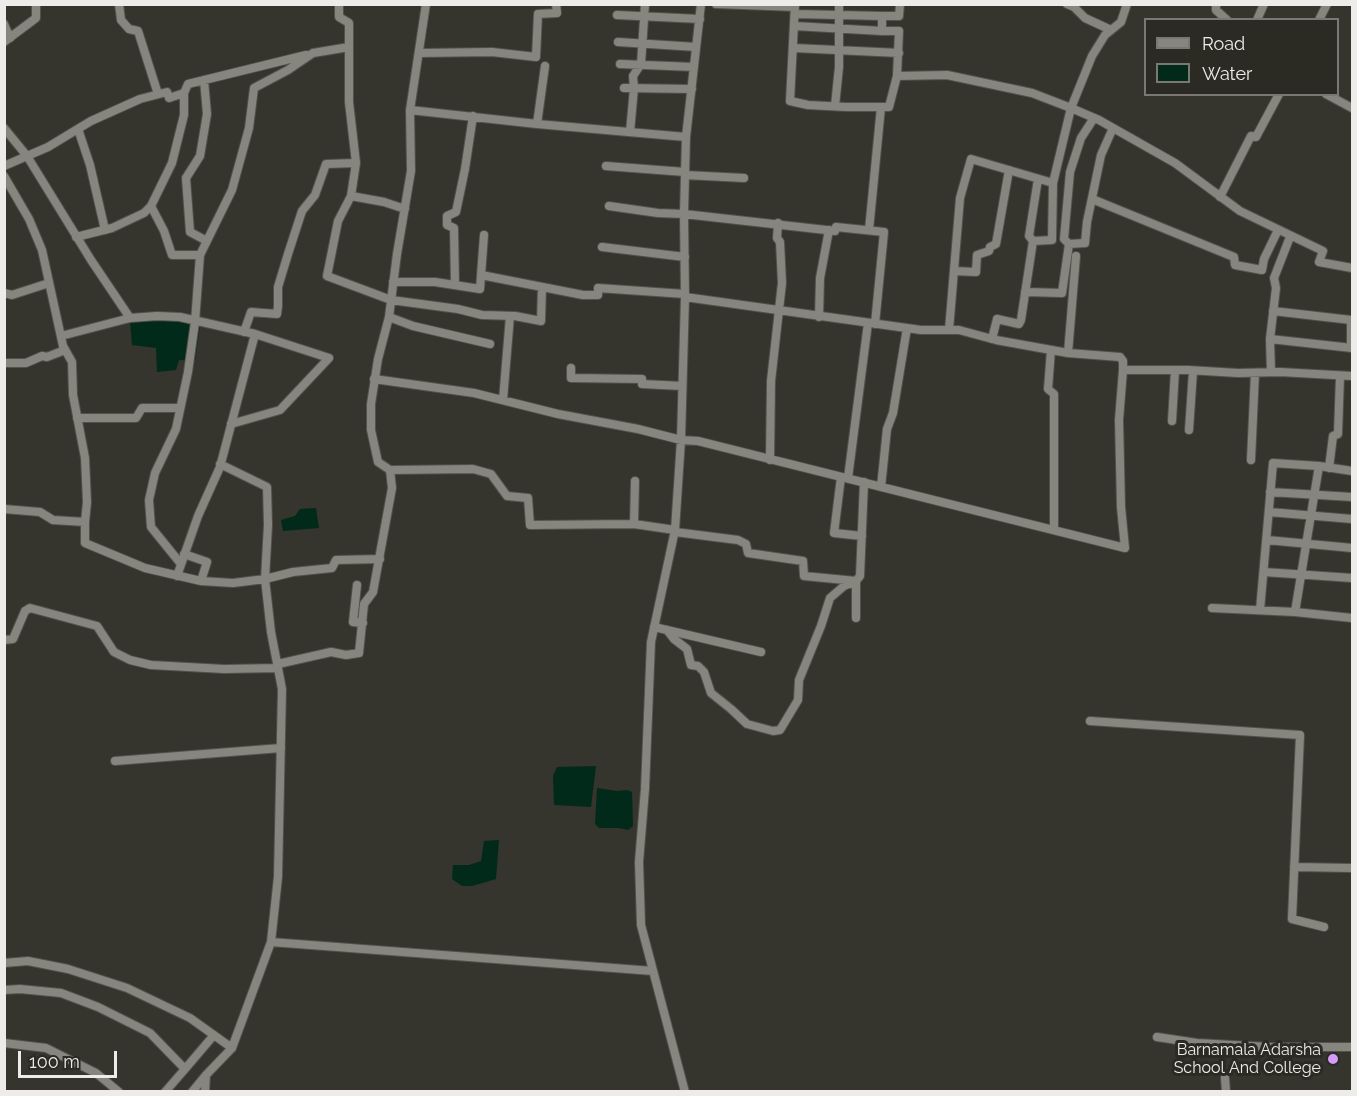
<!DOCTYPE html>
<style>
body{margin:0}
#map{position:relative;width:1357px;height:1096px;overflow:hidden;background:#35342d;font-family:Raleway,sans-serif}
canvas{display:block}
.frame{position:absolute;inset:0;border:6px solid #edece8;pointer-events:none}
.legend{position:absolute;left:1144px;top:18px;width:195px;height:78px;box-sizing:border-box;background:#2b2a23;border:2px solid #797872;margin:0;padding:8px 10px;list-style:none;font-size:18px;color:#edece8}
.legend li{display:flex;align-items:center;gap:12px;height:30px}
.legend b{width:30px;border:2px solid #797872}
.scale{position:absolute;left:18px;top:1051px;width:99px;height:27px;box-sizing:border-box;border:3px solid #edece8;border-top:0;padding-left:8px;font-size:18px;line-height:21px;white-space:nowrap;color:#edece8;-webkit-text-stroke:4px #2b2a23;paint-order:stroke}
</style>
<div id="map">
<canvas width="1357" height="1096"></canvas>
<div class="frame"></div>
<ul class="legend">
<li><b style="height:8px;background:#87867e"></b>Road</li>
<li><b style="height:16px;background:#022a1a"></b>Water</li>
</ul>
<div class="scale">100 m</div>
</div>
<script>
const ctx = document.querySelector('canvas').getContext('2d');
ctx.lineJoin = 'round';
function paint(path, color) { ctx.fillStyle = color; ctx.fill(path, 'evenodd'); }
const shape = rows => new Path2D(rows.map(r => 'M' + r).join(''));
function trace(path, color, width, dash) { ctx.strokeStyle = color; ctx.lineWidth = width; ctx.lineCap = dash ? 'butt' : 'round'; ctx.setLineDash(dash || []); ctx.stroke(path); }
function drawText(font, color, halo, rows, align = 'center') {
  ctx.font = font + ' Raleway,sans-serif'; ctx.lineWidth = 6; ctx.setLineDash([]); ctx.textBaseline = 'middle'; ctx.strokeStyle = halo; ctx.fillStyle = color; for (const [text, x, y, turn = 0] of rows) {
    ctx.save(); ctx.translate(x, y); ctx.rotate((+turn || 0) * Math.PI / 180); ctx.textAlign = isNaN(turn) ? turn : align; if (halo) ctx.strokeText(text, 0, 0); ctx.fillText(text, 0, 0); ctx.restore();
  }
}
paint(shape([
 [180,319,200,326,195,361,179,360,176,370,157,372,156,348,132,345,130,320],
 [316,508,319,528,283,531,281,520,295,516,300,509],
 [596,766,591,807,554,805,553,776,557,767],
 [597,788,617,791,627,790,632,792,633,826,628,830,618,828,599,828,595,824],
 [499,840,496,879,472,886,462,886,452,879,453,865,469,865,481,861,484,841]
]), '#022a1a');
const minor = shape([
 [119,4,121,20,129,29,138,31,158,94],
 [339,4,339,17,349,23,349,102,356,163,351,196,338,221,327,276,391,300,458,309,482,315,515,316,541,321,542,287],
 [716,4,795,7],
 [795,4,790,101,808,105,846,107,889,107,897,76,899,31,882,31,882,16,899,16,900,4],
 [1067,4,1074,7,1085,18,1111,30],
 [1216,4,1216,10,1227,20],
 [795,14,882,16],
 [617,15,700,19],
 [1257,20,1264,4],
 [1319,20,1327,4],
 [4,24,10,38],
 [794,26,882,31],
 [4,42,36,18,36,4],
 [618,42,696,47],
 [794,48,899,53],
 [419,53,492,52,536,57,538,14,557,13,556,4],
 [620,64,694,67],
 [897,76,947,75,1032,93,1071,108,1099,120,1175,163,1240,211,1323,251,1319,262,1352,268],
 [204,80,207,114,200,156,186,178,190,232,207,241],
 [624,88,692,89],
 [184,93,184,115,172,163,151,206,164,231,172,255,200,255],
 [1326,94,1352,108],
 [835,106,839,67,839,4],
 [410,110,426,4],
 [537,124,545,66],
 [4,128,27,156,91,260,130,318],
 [78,129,90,165,105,230],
 [630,132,634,88,633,76,641,64,645,4],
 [4,166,48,147,91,121,140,99,167,92,169,98,184,93,188,84,306,55],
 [606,166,685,172],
 [685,175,744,178],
 [4,176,29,219,42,250,63,346,72,362,73,395,85,458,87,502,85,522,53,520,40,512,4,509],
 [351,196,384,202,405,209],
 [1220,197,1251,136,1256,137,1279,94],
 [1092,199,1234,257,1235,265,1262,270,1264,259,1278,230],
 [609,206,658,213,684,214,835,231,836,227,884,232,875,324],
 [869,230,881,107],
 [76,237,112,228,144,213,151,206],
 [1033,241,1052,240,1053,183],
 [1069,244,1064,239,1070,172,1081,138,1094,118],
 [602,247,685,257],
 [954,271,976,272,977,255,989,251,990,247,996,244,1009,170],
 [481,275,583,295,598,295,598,288,685,294],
 [393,282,435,282,480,289,484,235],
 [455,285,454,228,447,225,447,216,456,212,465,169,473,116],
 [1025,292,1062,293,1069,244,1085,243,1087,222,1101,155,1113,128],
 [4,293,12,295,49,283],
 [685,297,921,330,959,330,996,340,1068,353,1120,357,1123,361,1123,370,1188,370,1238,373,1280,372,1352,376],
 [1273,311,1351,320,1351,348],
 [389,317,413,326,490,344],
 [819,317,820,278,829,230],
 [949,330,960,198,971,159,1053,183,1071,108,1092,56,1105,35,1121,22,1127,4],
 [244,332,251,312,277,314,278,306,278,287,288,254,302,211,315,195,326,164,356,163],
 [61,336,130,318,157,316,180,317,255,334,220,467,198,516,177,576],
 [992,339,997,319,1019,324,1021,320,1033,241,1029,236,1038,179],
 [1270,339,1352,348],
 [1051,350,1048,389,1054,394,1054,530],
 [1068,353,1076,256],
 [4,363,26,363,42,356,47,357,65,350],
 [571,368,571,378,642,379,642,384,682,386],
 [1271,372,1270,339,1276,288,1274,278,1290,237],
 [374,379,474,393,558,414,638,429,681,440,698,441,1125,548,1121,507,1119,420,1123,370],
 [503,400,510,316],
 [77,418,136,418,142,408,180,408],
 [1172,421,1175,370],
 [231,424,280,410,329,358,255,334],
 [1189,430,1193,371],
 [770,460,771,381,782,283,780,242,777,238,778,223],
 [1251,460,1255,373],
 [220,464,267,487,268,525,265,579,293,572,332,568,336,560,380,559],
 [1329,468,1333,436,1338,434,1340,376],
 [390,470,473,469,491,474,507,496,528,498,530,525,634,524,675,530],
 [841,477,834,533,862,536],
 [848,478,868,323],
 [881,487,887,429,893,413,907,328],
 [1270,492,1352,497],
 [1269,512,1352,519],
 [85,522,85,543,145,568,201,581,233,583,265,579,271,632,282,689,278,877,271,942,232,1048,206,1075,205,1092],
 [634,524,635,481],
 [675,532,738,540,746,544,748,553,803,561,804,576,856,581,860,576,864,482],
 [1267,540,1352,548],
 [184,554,207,562,201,581],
 [181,564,151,527,149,500,155,473,176,429,188,372,195,322,200,255,232,190,249,128,254,88,288,70,313,53,349,47],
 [1264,572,1352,578],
 [357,585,353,622,363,623],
 [1212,608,1295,612,1352,618],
 [1260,610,1273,463,1319,466],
 [1295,612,1319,466,1352,471],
 [654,627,761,652],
 [667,630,674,639,687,649,691,665,698,666,704,672,711,693,731,709,747,724,773,731,780,730,798,700,799,680,821,626,830,598,844,586,856,581,856,618],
 [4,640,13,639,25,611,30,608,97,626,114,652,130,660,151,665,224,669,278,668],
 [278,664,331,652,346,655,359,653,364,604,373,592,392,488,390,470,378,462,371,430,371,404,378,359,389,317,397,254,411,171,410,110,537,124,686,137],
 [1090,721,1300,735,1292,919,1324,927],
 [115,761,281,748],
 [1294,867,1352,868],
 [271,942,653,971],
 [4,963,28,961,68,969,127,988,190,1018,232,1048],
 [4,990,20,989,61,993,98,1007,150,1033,185,1069,165,1092],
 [1157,1037,1197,1043,1269,1047,1352,1047],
 [4,1043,46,1048,96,1073,119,1092],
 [185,1069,214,1035],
 [1225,1078,1226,1092],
 [192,1092,206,1075],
 [685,1092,641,925,639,862,645,789,651,642,675,530,681,440,685,297,684,214,686,137,701,4]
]);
trace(minor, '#52514c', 10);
trace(minor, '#87867e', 8);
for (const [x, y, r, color] of [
 [1333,1059,6,"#d69bfa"]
]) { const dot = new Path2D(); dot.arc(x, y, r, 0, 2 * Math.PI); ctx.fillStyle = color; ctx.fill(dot); trace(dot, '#2b2a23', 2); }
drawText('16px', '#edece8', '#2b2a23', [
 ["Barnamala Adarsha",1321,1050],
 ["School And College",1321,1068]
], 'right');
</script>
